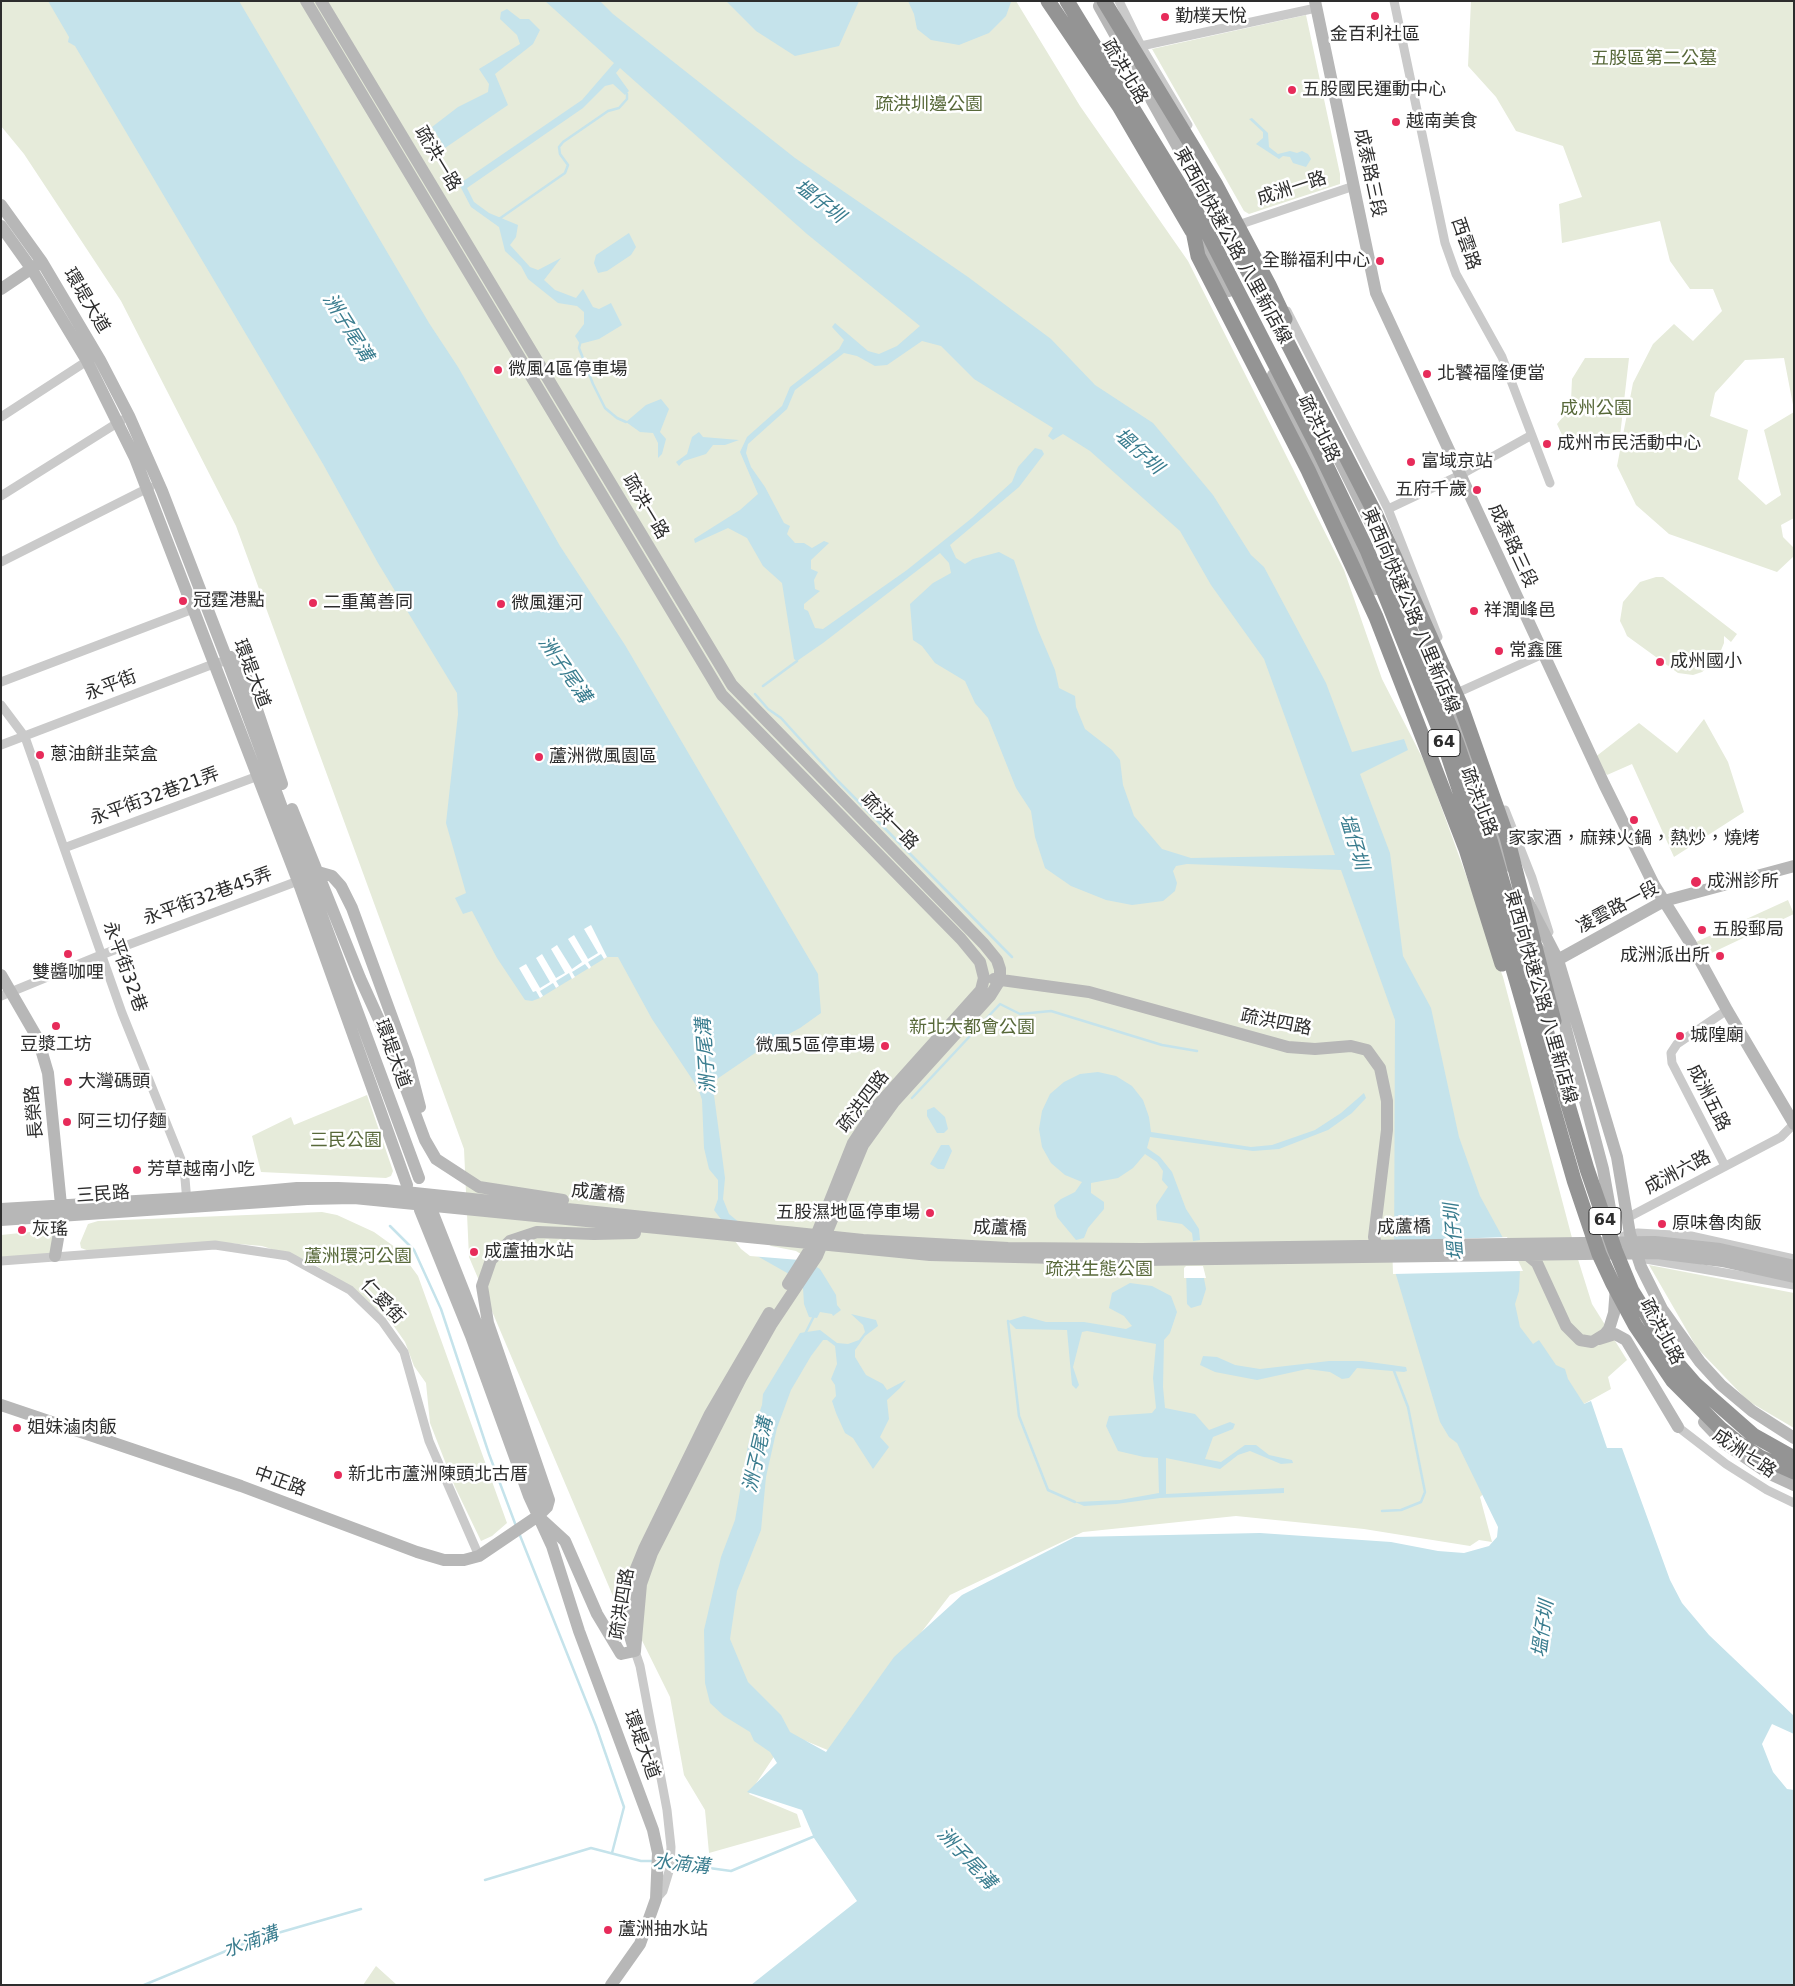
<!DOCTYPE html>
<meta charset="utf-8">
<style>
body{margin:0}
#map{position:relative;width:1795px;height:1986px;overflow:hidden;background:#fff;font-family:"DejaVu Sans",sans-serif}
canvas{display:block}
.frame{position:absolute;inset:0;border:2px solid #2d2d2d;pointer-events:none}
</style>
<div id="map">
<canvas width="1795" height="1986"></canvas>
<div class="frame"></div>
</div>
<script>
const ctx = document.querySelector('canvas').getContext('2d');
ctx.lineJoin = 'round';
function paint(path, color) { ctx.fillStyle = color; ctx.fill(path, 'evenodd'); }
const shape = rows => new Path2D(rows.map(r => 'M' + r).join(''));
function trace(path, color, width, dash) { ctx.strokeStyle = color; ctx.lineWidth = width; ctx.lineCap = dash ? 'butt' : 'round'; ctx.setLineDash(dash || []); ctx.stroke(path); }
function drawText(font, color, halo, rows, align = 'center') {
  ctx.font = font + ' "DejaVu Sans","Noto Sans TC",sans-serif'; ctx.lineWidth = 5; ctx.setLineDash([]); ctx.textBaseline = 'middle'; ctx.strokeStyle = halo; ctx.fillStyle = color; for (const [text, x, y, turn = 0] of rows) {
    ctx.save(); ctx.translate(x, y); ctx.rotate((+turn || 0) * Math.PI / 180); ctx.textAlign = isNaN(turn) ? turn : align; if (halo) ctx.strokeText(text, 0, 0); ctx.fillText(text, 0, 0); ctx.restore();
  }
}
paint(shape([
 [1,1,1016,1,1080,106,1188,261,1344,570,1382,679,1426,765,1503,977,1576,1253,1592,1304,1627,1360,1608,1377,1611,1389,1573,1410,1480,1497,1492,1542,1479,1540,1470,1546,1364,1529,1236,1516,1083,1532,950,1595,830,1751,789,1734,749,1794,797,1814,801,1827,709,1853,705,1810,684,1775,670,1697,620,1596,618,1608,469,1257,464,1149,236,526,121,301,24,154,1,126],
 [1471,1,1794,1,1794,410,1784,358,1745,360,1715,393,1710,416,1748,430,1738,479,1766,505,1781,495,1764,430,1794,412,1794,518,1781,525,1783,537,1794,548,1794,556,1777,572,1669,534,1636,505,1617,466,1633,383,1653,344,1674,324,1693,341,1722,311,1713,289,1690,289,1670,261,1660,221,1562,243,1559,204,1582,197,1563,146,1516,131,1496,97,1468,66],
 [1306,15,1340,174,1340,184,1249,214,1244,211,1152,49],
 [1585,358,1629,358,1620,436,1568,448,1557,424,1568,411,1571,401,1572,379],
 [1656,577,1663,577,1737,634,1731,642,1724,636,1724,643,1717,660,1702,672,1693,675,1678,673,1627,636,1624,629,1620,621,1623,602,1640,582],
 [1704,719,1728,762,1744,812,1674,857,1632,764,1607,775,1594,758,1639,723,1677,753],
 [1788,900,1794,914,1703,957,1696,942],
 [367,1095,393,1171,391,1176,386,1178,261,1172,252,1136,291,1117,294,1125],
 [322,1212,337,1215,374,1232,399,1250,418,1276,507,1523,492,1536,481,1541,455,1487,430,1423,426,1383,414,1366,405,1342,391,1322,353,1289,309,1261,262,1246,216,1242,89,1251,81,1248,80,1243,88,1224,98,1221],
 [59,1229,55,1256,1,1262,1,1235],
 [1649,1265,1794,1293,1794,1428,1748,1401,1697,1348],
 [376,1966,397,1985,363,1985]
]), '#e6ebda');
paint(shape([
 [48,1,239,1,429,323,458,367,560,546,625,645,818,974,821,1013,800,1028,761,1049,717,1079,714,1095,725,1178,723,1199,729,1214,770,1248,795,1254,820,1269,836,1295,837,1305,841,1310,833,1316,832,1314,820,1312,817,1318,809,1317,804,1304,803,1288,796,1278,743,1248,714,1210,718,1199,718,1180,709,1169,704,1148,702,1100,698,1088,652,1019,618,957,607,957,540,998,532,1001,525,1000,497,958,472,911,463,914,455,898,466,893,446,823,458,714,457,693,378,563,323,464,75,46,68,42,69,37],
 [545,1,600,1,613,14,795,158,968,277,1051,339,1095,385,1153,423,1213,495,1251,555,1264,567,1326,683,1352,752,1404,739,1408,750,1360,774,1390,853,1403,956,1431,1008,1459,1137,1480,1196,1520,1269,1519,1291,1515,1304,1520,1327,1533,1344,1539,1340,1556,1365,1565,1369,1568,1379,1584,1404,1591,1401,1607,1448,1622,1448,1670,1580,1682,1603,1709,1635,1794,1716,1794,1734,1772,1724,1762,1744,1773,1772,1787,1789,1794,1790,1794,1985,751,1985,857,1901,814,1838,802,1810,747,1792,777,1763,770,1752,754,1741,750,1732,724,1716,710,1703,705,1683,704,1630,721,1557,735,1520,748,1445,762,1405,763,1394,800,1333,820,1330,837,1343,848,1344,859,1340,865,1332,863,1325,851,1314,876,1320,878,1326,865,1336,855,1350,855,1357,866,1375,883,1384,887,1390,906,1380,900,1388,887,1400,889,1419,880,1437,889,1447,873,1469,853,1438,845,1433,836,1413,832,1401,836,1396,835,1385,831,1379,837,1364,835,1346,827,1340,823,1340,811,1356,791,1390,777,1428,766,1477,761,1530,737,1591,730,1639,748,1682,781,1715,790,1732,826,1752,894,1657,962,1595,1075,1537,1260,1533,1391,1542,1438,1551,1464,1553,1489,1546,1497,1537,1498,1527,1457,1443,1449,1437,1440,1422,1394,1268,1395,1020,1341,870,1187,864,1176,866,1173,871,1177,883,1175,891,1163,901,1132,905,1106,900,1071,886,1045,868,1035,837,1031,811,1016,788,988,718,975,703,965,681,935,663,922,646,913,640,910,604,933,583,951,573,949,563,940,553,823,643,797,661,794,659,782,583,763,566,747,538,728,528,695,543,694,539,740,510,758,494,740,452,747,437,782,406,790,387,839,349,844,340,832,327,835,323,868,351,879,354,897,346,920,326,807,234,620,68,616,73,629,91,625,95,613,84,605,86,583,108,467,188,474,202,489,213,518,225,516,237,510,245,530,267,538,270,561,258,544,280,555,290,576,298,583,289,593,307,599,309,611,303,622,325,599,339,580,344,575,336,584,324,584,312,577,306,558,303,528,279,521,266,505,251,499,227,471,207,459,184,582,100,614,63],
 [922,341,941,346,974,379,1053,428,1048,436,1053,440,1063,434,1090,451,1180,531,1211,585,1264,659,1335,855,1191,858,1162,849,1134,816,1123,785,1120,760,1112,750,1085,729,1076,707,1075,696,1059,688,1055,670,1038,630,1014,560,999,552,973,559,965,564,956,558,950,545,1019,487,1044,454,1042,450,1035,448,1018,467,1012,482,972,518,907,570,823,629,815,628,808,611,804,609,804,604,820,591,815,589,814,580,818,572,811,569,811,560,829,543,824,541,812,548,804,543,795,543,787,534,790,526,784,523,765,487,751,467,746,453,748,444,787,409,795,390,844,353,857,356,875,366,887,365],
 [726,1,859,1,839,46,795,56,756,31],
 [908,1,1011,1,1011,2,1006,16,989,33,959,45,931,40,917,29,914,14],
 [507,9,520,19,529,19,540,30,533,44,495,74,508,105,445,148,432,127,458,107,488,92,489,84,479,69,520,44,517,35,500,19,501,12],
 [1252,118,1268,133,1269,147,1278,154,1290,151,1297,153,1302,151,1308,154,1311,159,1306,167,1293,163,1290,157,1283,156,1279,159,1256,144,1263,138,1263,132,1249,119],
 [629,233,636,247,631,255,607,271,598,273,594,263,596,255],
 [661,399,669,409,660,432,666,439,662,454,658,458,658,443,653,433,640,432,626,422,646,405],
 [699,432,703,437,739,440,725,445,713,445,706,454,684,461,679,466,676,462,687,454,692,437],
 [1098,1072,1116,1076,1132,1086,1143,1100,1149,1117,1151,1132,1251,1147,1272,1145,1315,1130,1341,1113,1364,1093,1366,1098,1352,1113,1328,1130,1279,1149,1253,1151,1150,1137,1147,1148,1160,1157,1172,1172,1186,1209,1199,1229,1200,1240,1193,1241,1192,1233,1182,1224,1157,1220,1156,1205,1168,1187,1162,1180,1163,1171,1157,1162,1145,1154,1133,1168,1118,1178,1091,1183,1091,1193,1104,1202,1104,1209,1088,1228,1084,1238,1076,1240,1057,1217,1054,1205,1061,1199,1075,1192,1082,1182,1065,1175,1051,1163,1042,1147,1039,1129,1042,1111,1050,1094,1064,1082,1080,1074],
 [934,1107,945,1117,948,1129,944,1133,937,1133,927,1116,927,1110],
 [941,1145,949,1145,952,1151,944,1169,938,1169,930,1164],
 [1186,1268,1202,1268,1206,1289,1201,1305,1191,1308,1187,1304],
 [1130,1283,1152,1286,1171,1296,1177,1312,1170,1333,1164,1340,1163,1387,1165,1408,1195,1414,1209,1430,1230,1422,1235,1424,1233,1429,1213,1437,1205,1459,1221,1462,1245,1445,1256,1445,1269,1455,1292,1460,1293,1463,1281,1464,1250,1451,1238,1455,1220,1469,1166,1458,1166,1494,1284,1488,1284,1493,1160,1498,1116,1504,1084,1506,1075,1502,1120,1500,1159,1493,1158,1458,1144,1457,1118,1451,1106,1426,1109,1416,1152,1413,1156,1408,1153,1378,1156,1344,1087,1331,1082,1332,1073,1367,1079,1385,1076,1389,1072,1385,1067,1330,1016,1329,1008,1321,1024,1316,1046,1322,1084,1322,1126,1329,1132,1326,1124,1316,1109,1308,1112,1293],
 [1203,1356,1217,1357,1235,1365,1260,1369,1329,1361,1362,1361,1406,1367,1407,1371,1404,1372,1357,1368,1349,1378,1342,1379,1330,1372,1307,1369,1257,1380,1215,1372,1200,1365]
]), '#c5e3eb');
paint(shape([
 [591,925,607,957,604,959,601,954,588,962,591,967,589,969,585,964,572,972,575,977,572,979,569,973,556,981,559,986,556,988,553,983,540,991,543,996,540,998,536,991,533,992,519,968,526,964,540,988,550,982,536,958,542,954,556,978,565,973,551,949,557,945,572,969,582,962,568,939,574,935,588,959,598,953,584,929],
 [722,1224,748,1226,771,1246,796,1251,812,1261,750,1256,741,1249],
 [1507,1237,1523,1271,1393,1274,1392,1241],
 [1186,1266,1203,1266,1206,1278,1184,1278,1184,1268]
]), '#fff');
trace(shape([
 [499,219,565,173,568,165,560,154,559,147,563,142,608,111,619,108,627,99,627,94],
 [580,344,579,348,593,384,605,408,617,418,626,422],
 [763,686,797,661],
 [755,694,768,709,781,718,838,781,1012,957],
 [912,1098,1000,1004,1020,1014,1051,1011,1162,1045,1197,1051],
 [390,1226,414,1250,441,1309,489,1454,516,1526],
 [1008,1321,1019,1416,1048,1490,1075,1502],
 [805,1334,814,1316],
 [1382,1511,1401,1510,1421,1502,1425,1492,1408,1407,1394,1371],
 [519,1533,596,1726,624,1807,612,1853],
 [673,1863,731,1871,815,1836],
 [485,1880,591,1848,641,1861,653,1861],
 [144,1985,250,1941,361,1909]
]), '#c5e3eb', 2.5);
trace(shape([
 [1119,1,1141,46,1188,125],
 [1394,1,1445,243,1456,274,1502,357,1550,483],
 [1141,46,1316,8],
 [1241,224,1354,186],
 [1287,311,1388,509,1438,637],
 [1,417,87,361],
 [1,496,122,420],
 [1388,509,1460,475,1530,436],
 [1,562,150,487],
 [1,682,193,609],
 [1459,692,1543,654],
 [1,705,25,737,122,1013,184,1167,187,1202],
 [1,745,216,663,232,660],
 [1505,810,1532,878,1549,932],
 [64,848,258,776],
 [1,996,101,955,298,881],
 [1725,1166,1672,1063,1671,1053,1677,1044,1727,1010],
 [1627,1218,1781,1137,1794,1124],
 [1624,1236,1638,1233,1691,1236,1794,1259],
 [1640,1258,1794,1285],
 [1,1261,215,1245,288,1256,350,1290,382,1321,404,1352,429,1441,479,1556],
 [1678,1427,1726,1464,1767,1490,1794,1503],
 [635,1651,640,1666,667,1810,671,1847,670,1868,663,1891,656,1899]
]), '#cacaca', 9);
trace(shape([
 [306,1,722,695,961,939,980,962,984,978,981,990,878,1105,853,1143,812,1246,788,1284],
 [321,1,732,685,984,944,997,960,1000,969,1000,980,990,996,894,1102,863,1145,817,1256,771,1325,741,1378,652,1553,641,1584,635,1651],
 [1315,1,1376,293,1604,784,1654,885,1691,944,1727,1010,1794,1124],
 [1099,6,1228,237],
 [1,205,42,262,100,360,129,416,162,491,228,662,419,1178],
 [1,226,31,268,87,361,135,458,298,881,407,1185],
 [1195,230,1229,291],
 [1,289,38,264],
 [1273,375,1376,589],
 [1340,461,1381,544],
 [1427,647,1472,758],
 [231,657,246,677,282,784],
 [1479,779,1510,866],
 [292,809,360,978,385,1033,425,1140,436,1159,479,1187,563,1200],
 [312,875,318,872,332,876,341,886,352,908,408,1061,420,1107],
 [1528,902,1558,960,1617,1157,1630,1234,1641,1267,1662,1309,1700,1362,1721,1385,1752,1411,1794,1438],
 [1538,948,1549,965,1603,1169,1614,1231],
 [1552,963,1664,901,1794,866],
 [1,975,38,1039,48,1073,62,1215,55,1256],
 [994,979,1089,992,1288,1047,1315,1049,1351,1046,1367,1050,1380,1068,1387,1101,1387,1130,1374,1237,1376,1244,1383,1250],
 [1,1209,187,1198,297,1188,338,1188,386,1190,863,1240,1008,1248,1142,1249,1655,1242,1720,1249,1794,1266],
 [420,1210,471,1336,529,1496,552,1546,579,1631,653,1830,658,1853,656,1899,640,1944,611,1985],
 [432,1211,481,1335,536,1491,537,1506],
 [1,1220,307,1199,354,1198,930,1255,1142,1260,1657,1253,1722,1261,1794,1277],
 [1525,1253,1537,1263,1566,1326,1580,1340,1592,1342,1605,1334,1609,1329,1614,1313,1616,1287],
 [1599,1339,1615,1334,1626,1340,1678,1427],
 [1,1405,241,1486,417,1552,444,1560,464,1560,479,1556,538,1516,547,1507,549,1500,488,1323,482,1286,491,1260,510,1241,537,1232,594,1234,635,1233],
 [1704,1422,1724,1443,1768,1473,1794,1485],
 [542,1520,565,1541,597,1614,621,1654,635,1651],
 [633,1646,627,1626,629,1605,635,1571,644,1549,710,1414,769,1313]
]), '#b7b7b7', 12);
trace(shape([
 [1048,1,1119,106,1192,231],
 [1067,1,1201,220,1316,444,1367,550,1441,734,1477,844,1574,1180,1599,1254,1613,1284,1635,1325,1673,1381,1720,1428,1740,1444,1760,1457,1794,1472],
 [1104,1,1216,185,1269,285,1285,319],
 [1191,221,1198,256,1308,470,1376,617,1466,849,1502,964],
 [1225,230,1283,334,1376,515,1461,706,1507,837,1554,1021],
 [1383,564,1456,741,1491,843,1587,1169,1615,1250,1632,1291,1676,1362,1695,1384,1753,1435,1794,1458]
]), '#949494', 15);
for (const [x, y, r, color] of [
 [1375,16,5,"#e72b5a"],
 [1165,17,5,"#e72b5a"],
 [1292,90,5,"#e72b5a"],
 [1396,122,5,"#e72b5a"],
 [1380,261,5,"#e72b5a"],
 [498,370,5,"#e72b5a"],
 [1427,374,5,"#e72b5a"],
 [1547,444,5,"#e72b5a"],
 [1411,462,5,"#e72b5a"],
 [1477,490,5,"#e72b5a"],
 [183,601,5,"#e72b5a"],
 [313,603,5,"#e72b5a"],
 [501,604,5,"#e72b5a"],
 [1474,611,5,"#e72b5a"],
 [1499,651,5,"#e72b5a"],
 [1660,662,5,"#e72b5a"],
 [40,755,5,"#e72b5a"],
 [539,757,5,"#e72b5a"],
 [1634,820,5,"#e72b5a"],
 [1696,882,6,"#e72b5a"],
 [1702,930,5,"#e72b5a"],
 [68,954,5,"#e72b5a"],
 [1720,956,5,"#e72b5a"],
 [56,1026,5,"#e72b5a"],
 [1680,1036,5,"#e72b5a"],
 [885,1046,5,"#e72b5a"],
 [68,1082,5,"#e72b5a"],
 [67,1122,5,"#e72b5a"],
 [137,1170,5,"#e72b5a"],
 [930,1213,5,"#e72b5a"],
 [1662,1224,5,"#e72b5a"],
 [22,1230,5,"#e72b5a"],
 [474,1252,5,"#e72b5a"],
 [17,1428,5,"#e72b5a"],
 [338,1475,5,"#e72b5a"],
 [608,1930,5,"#e72b5a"]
]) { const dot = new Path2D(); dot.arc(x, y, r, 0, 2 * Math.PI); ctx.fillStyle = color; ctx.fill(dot); trace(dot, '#fff', 2); }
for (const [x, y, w] of [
 [1444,743,32],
 [1605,1221,32]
]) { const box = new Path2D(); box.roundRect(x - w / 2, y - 13.5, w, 27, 4); ctx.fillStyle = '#fff'; ctx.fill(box); trace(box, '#2d2d2d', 1); }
drawText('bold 16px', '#2d2d2d', null, [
 ["64",1444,743],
 ["64",1605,1221]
]);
drawText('18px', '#2d2d2d', '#fff', [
 ["勤樸天悅",1175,17],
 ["金百利社區",1375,35,"center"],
 ["五股國民運動中心",1302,90],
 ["越南美食",1406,122],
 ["全聯福利中心",1370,261,"right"],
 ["微風4區停車場",508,370],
 ["北饕福隆便當",1437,374],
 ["成州市民活動中心",1557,444],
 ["富域京站",1421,462],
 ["五府千歲",1467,490,"right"],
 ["冠霆港點",193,601],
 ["二重萬善同",323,603],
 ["微風運河",511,604],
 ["祥潤峰邑",1484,611],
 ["常鑫匯",1509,651],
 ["成州國小",1670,662],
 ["蔥油餅韭菜盒",50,755],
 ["蘆洲微風園區",549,757],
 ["家家酒，麻辣火鍋，熱炒，燒烤",1634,839,"center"],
 ["成洲診所",1707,882],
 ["五股郵局",1712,930],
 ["成洲派出所",1710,956,"right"],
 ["雙醬咖哩",68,973,"center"],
 ["城隍廟",1690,1036],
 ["豆漿工坊",56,1045,"center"],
 ["微風5區停車場",875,1046,"right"],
 ["大灣碼頭",78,1082],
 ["阿三切仔麵",77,1122],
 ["芳草越南小吃",147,1170],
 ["五股濕地區停車場",920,1213,"right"],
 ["原味魯肉飯",1672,1224],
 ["灰瑤",32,1230],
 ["成蘆抽水站",484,1252],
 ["姐妹滷肉飯",27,1428],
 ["新北市蘆洲陳頭北古厝",348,1475],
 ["蘆洲抽水站",618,1930]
], 'left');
drawText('18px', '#58693a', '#fff', [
 ["五股區第二公墓",1654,59],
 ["疏洪圳邊公園",929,105],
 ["成州公園",1596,409],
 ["新北大都會公園",972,1028],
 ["三民公園",346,1141],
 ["蘆洲環河公園",358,1257],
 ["疏洪生態公園",1099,1270]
]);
drawText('18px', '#2d2d2d', '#fff', [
 ["疏洪北路",1124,72,59],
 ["疏洪一路",437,159,59],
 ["成泰路三段",1369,173,78],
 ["成洲一路",1292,189,-18],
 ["西雲路",1465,244,71],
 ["東西向快速公路 八里新店線",1232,246,61],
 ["環堤大道",86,301,59],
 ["疏洪北路",1318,429,64],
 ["疏洪一路",645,507,59],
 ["成泰路三段",1512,546,65],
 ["東西向快速公路 八里新店線",1410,611,67],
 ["環堤大道",251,674,69],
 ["永平街",111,686,-21],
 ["永平街32巷21弄",155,797,-20],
 ["疏洪北路",1478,802,69],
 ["疏洪一路",889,822,45],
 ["永平街32巷45弄",208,897,-20],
 ["凌雲路一段",1618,908,-28],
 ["永平街32巷",124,967,70],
 ["東西向快速公路 八里新店線",1540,997,74],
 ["疏洪四路",1276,1023,11],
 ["環堤大道",392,1054,70],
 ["成洲五路",1708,1098,63],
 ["疏洪四路",864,1102,-53],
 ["長榮路",35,1112,-95],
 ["成洲六路",1678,1173,-28],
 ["成蘆橋",598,1194,6],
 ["三民路",103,1195,-4],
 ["成蘆橋",1404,1228,-1],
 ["成蘆橋",1000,1229,2],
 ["仁愛街",382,1302,46],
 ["疏洪北路",1661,1332,62],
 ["成洲七路",1744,1454,34],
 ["中正路",280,1482,20],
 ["疏洪四路",623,1604,-81],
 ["環堤大道",641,1745,70]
]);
drawText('italic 19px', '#3a7d8f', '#fff', [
 ["塭仔圳",819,202,38],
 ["洲子尾溝",347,328,58],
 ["塭仔圳",1138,452,42],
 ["洲子尾溝",564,670,55],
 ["塭仔圳",1353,842,73],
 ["洲子尾溝",707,1056,-94],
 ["塭仔圳",1455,1232,-95],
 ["洲子尾溝",759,1455,-77],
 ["塭仔圳",1544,1629,-82],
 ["洲子尾溝",966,1859,47],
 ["水湳溝",681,1865,6],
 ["水湳溝",251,1943,-19]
]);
</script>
